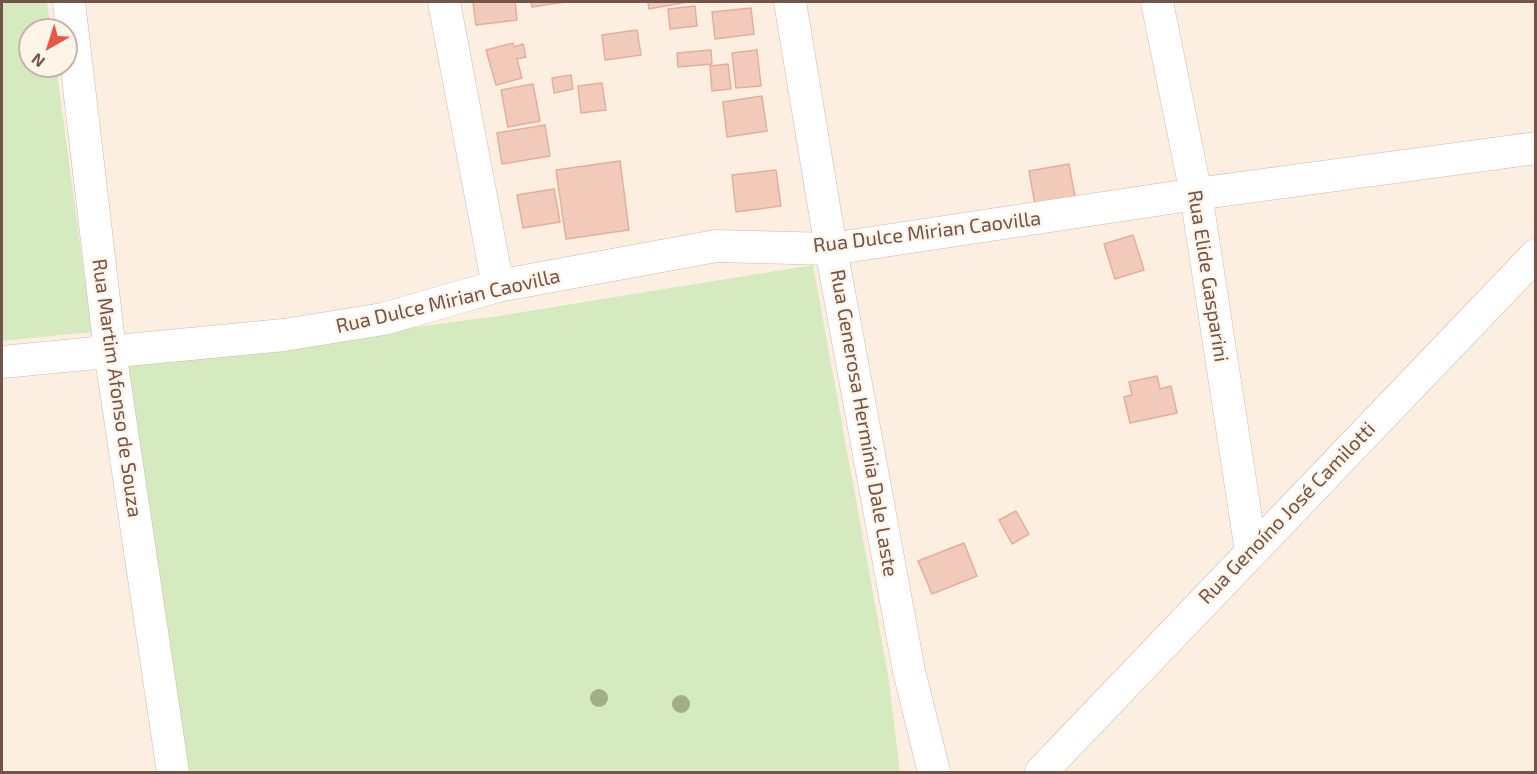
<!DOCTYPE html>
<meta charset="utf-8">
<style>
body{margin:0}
#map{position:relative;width:1537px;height:774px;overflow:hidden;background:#fcefe2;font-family:"Exo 2",sans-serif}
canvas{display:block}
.frame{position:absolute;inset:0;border:3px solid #745348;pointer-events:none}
.north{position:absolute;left:18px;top:18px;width:60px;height:60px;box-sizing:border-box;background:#fff4e8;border:2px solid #c7b4a8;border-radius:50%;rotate:219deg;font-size:16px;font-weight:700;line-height:24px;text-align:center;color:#745348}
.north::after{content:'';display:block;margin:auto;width:21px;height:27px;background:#e85845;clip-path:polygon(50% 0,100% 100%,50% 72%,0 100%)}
</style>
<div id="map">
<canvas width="1537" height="774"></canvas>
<div class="frame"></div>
<div class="north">N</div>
</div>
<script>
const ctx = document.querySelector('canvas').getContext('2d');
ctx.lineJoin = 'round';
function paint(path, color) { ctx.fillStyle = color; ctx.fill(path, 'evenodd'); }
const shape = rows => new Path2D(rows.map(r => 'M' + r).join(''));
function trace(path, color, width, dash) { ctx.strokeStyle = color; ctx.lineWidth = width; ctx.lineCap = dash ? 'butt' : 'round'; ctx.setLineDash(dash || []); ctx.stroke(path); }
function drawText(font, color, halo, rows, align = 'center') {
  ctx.font = font + ' "Exo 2",sans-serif'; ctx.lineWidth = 4.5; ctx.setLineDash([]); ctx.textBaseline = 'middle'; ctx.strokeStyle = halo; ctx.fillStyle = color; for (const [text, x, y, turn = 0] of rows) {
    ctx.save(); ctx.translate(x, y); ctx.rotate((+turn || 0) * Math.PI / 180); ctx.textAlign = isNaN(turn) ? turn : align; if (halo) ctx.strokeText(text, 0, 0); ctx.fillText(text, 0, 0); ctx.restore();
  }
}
paint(shape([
 [2,2,47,2,51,30,30,30,30,66,56,66,92,332,2,341],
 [813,265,889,681,900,772,184,772,124,365,492,317]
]), '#d6eac0');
const building = shape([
 [473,2,515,2,517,20,476,25,473,2],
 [531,2,565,2,532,7,531,2],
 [648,2,687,2,649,9,648,2],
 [695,6,697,26,670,29,668,9,695,6],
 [751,8,754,34,715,39,712,12,751,8],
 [637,30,641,55,605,60,602,35,637,30],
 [513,43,514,47,523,44,526,57,517,59,522,78,496,85,486,50,513,43],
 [711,50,712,64,678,67,677,53,711,50],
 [757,50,761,86,736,88,732,53,757,50],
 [728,64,731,89,712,91,710,66,728,64],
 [571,75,573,89,554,93,552,78,571,75],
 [602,83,606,110,581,113,578,86,602,83],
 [533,84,540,121,508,127,501,90,533,84],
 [762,96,767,131,727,137,723,102,762,96],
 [545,125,550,156,502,164,497,133,545,125],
 [620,161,629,230,566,239,556,170,620,161],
 [1069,164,1075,197,1035,205,1029,171,1069,164],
 [776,170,781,206,736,212,732,175,776,170],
 [554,189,560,222,523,228,517,195,554,189],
 [1133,235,1144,270,1115,279,1104,244,1133,235],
 [1157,376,1160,389,1171,386,1177,413,1130,423,1124,397,1132,395,1129,382,1157,376],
 [1016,511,1029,534,1012,544,999,520,1016,511],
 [964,543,977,576,932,594,918,561,964,543]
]);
paint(building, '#f2cab9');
trace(building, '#e5ae99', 1.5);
const minor = shape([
 [69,2,110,351,173,772],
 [444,2,498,286],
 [790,2,831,249,909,671,934,772],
 [1157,2,1196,194,1251,551],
 [2,362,284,335,383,319,498,286,716,246,831,249,1196,194,1536,148],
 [1041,772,1536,255]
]);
trace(minor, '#d0b7ac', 33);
trace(minor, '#fff', 32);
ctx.fillStyle = '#a1af89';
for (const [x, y] of [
 [599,698],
 [681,704]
]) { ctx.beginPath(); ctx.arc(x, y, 9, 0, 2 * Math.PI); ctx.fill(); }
drawText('20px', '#745348', '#fff4e8', [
 ["Rua Dulce Mirian Caovilla",927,232,-7],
 ["Rua Elide Gasparini",1208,276,81],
 ["Rua Dulce Mirian Caovilla",448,301,-13],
 ["Rua Martim Afonso de Souza",117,388,82],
 ["Rua Generosa Hermínia Dale Laste",864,423,80],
 ["Rua Genoíno José Camilotti",1287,513,-46]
]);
</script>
